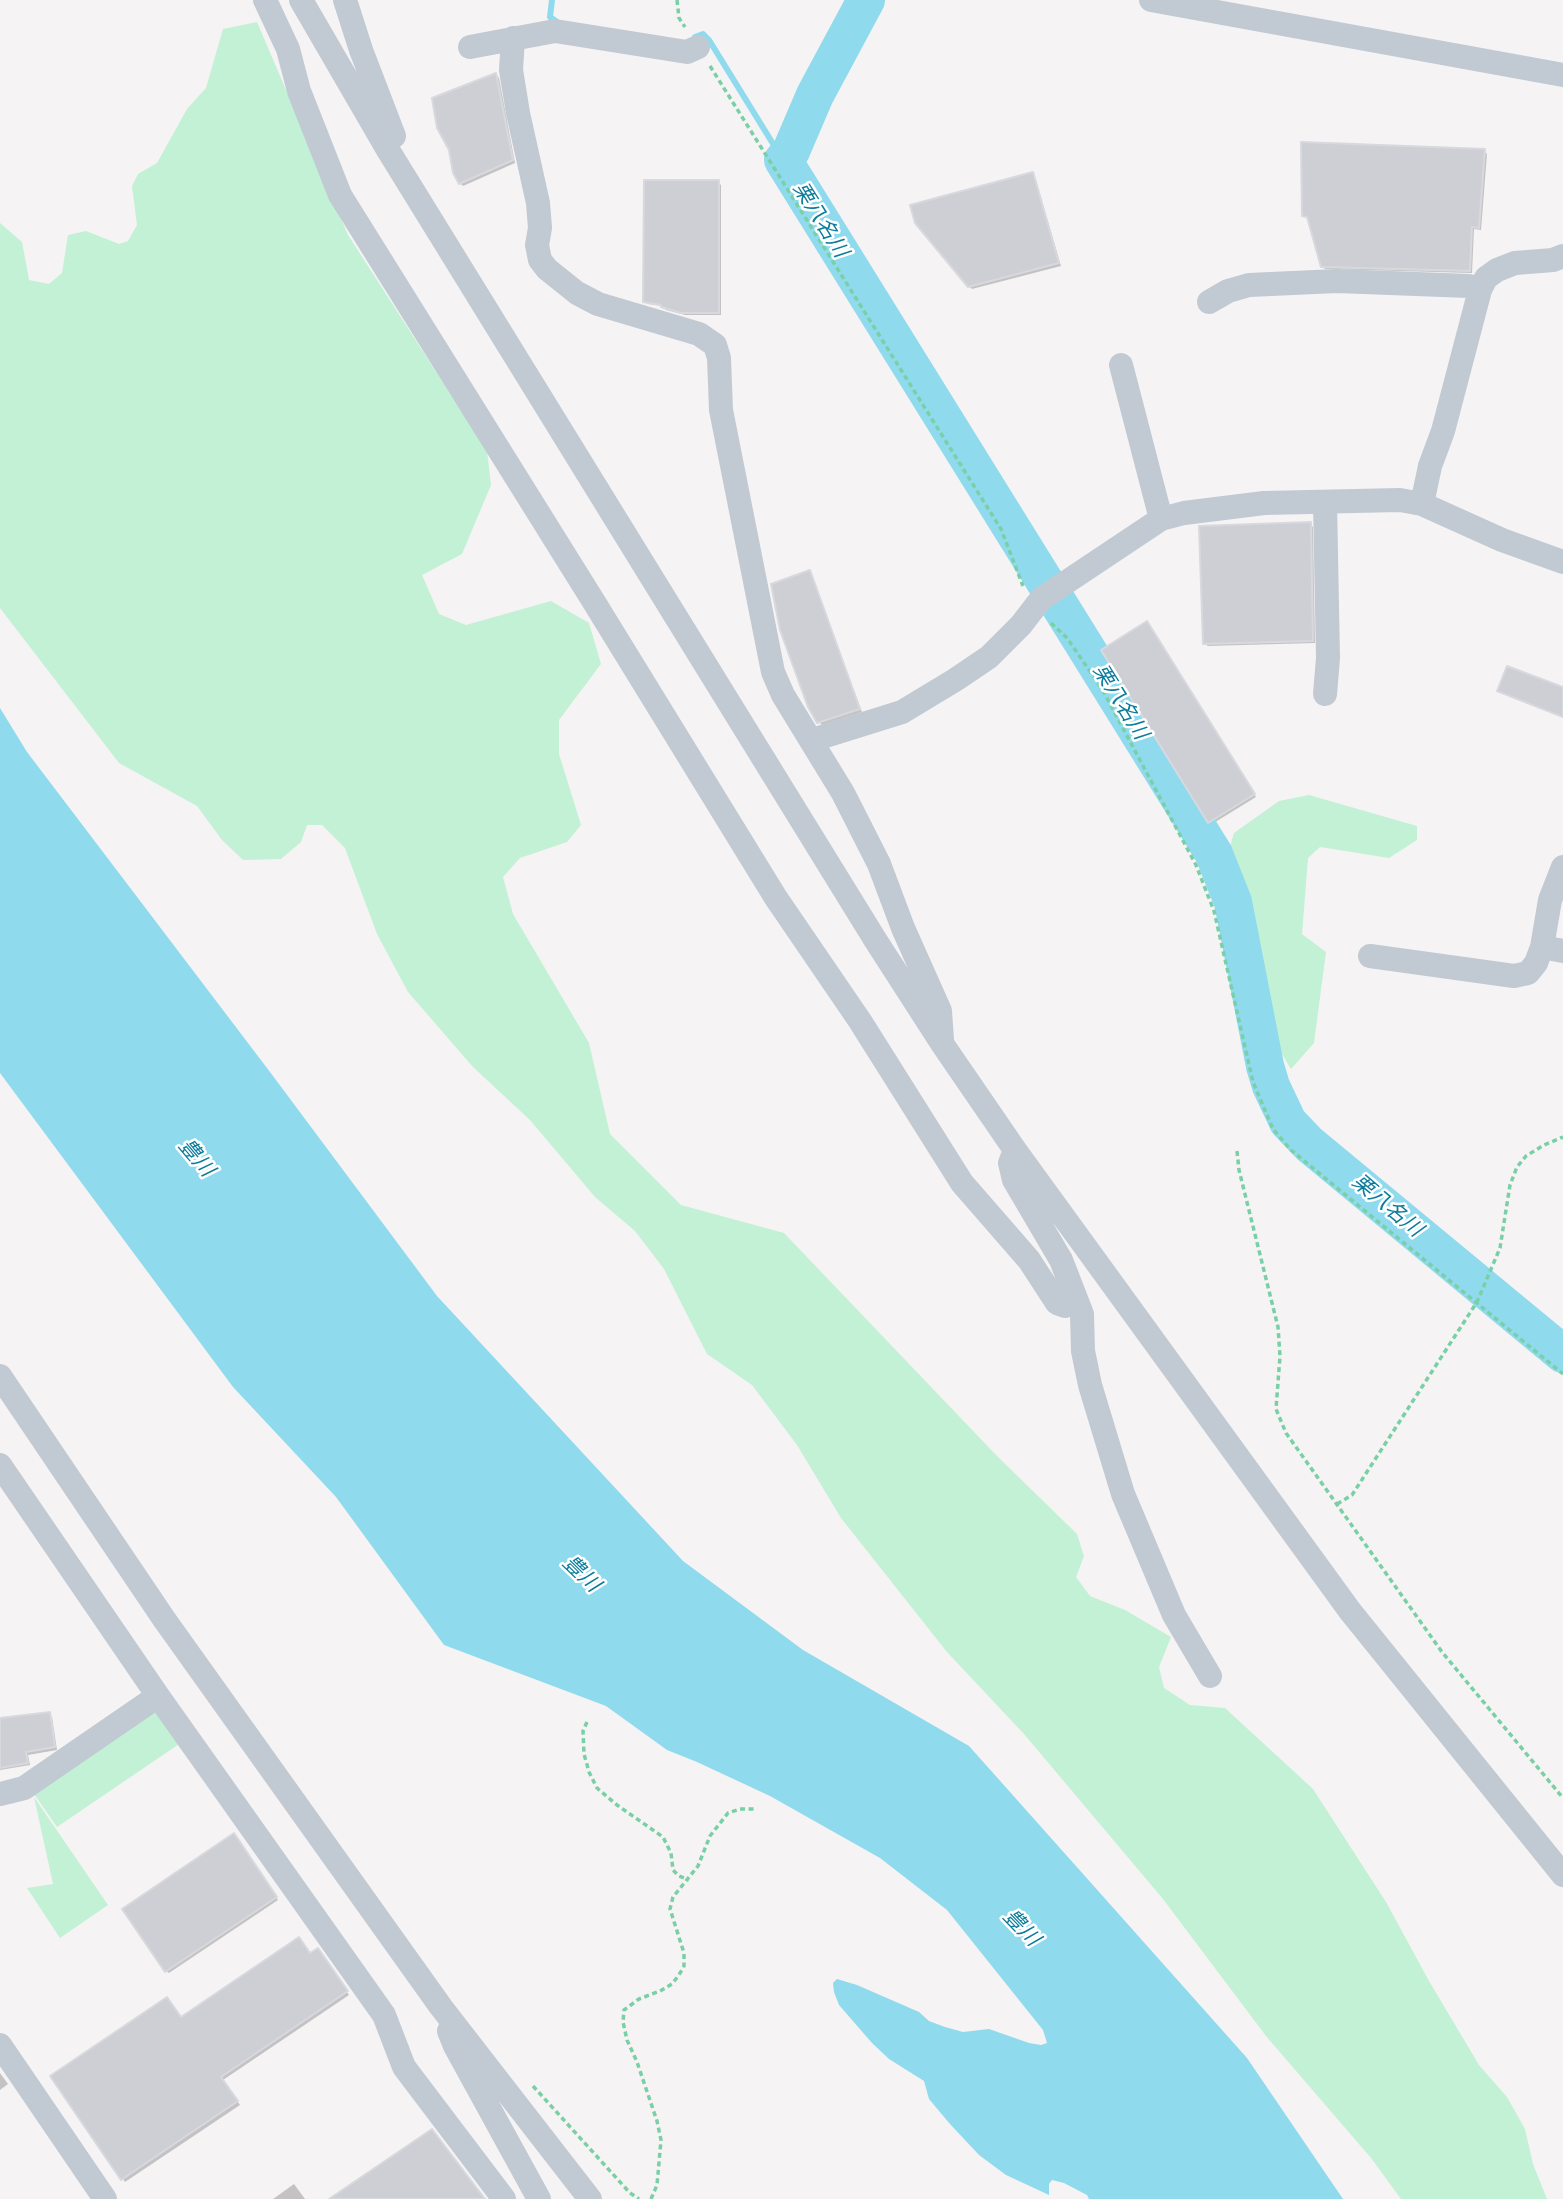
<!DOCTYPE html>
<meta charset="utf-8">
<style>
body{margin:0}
canvas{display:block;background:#f5f3f3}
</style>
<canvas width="1563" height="2199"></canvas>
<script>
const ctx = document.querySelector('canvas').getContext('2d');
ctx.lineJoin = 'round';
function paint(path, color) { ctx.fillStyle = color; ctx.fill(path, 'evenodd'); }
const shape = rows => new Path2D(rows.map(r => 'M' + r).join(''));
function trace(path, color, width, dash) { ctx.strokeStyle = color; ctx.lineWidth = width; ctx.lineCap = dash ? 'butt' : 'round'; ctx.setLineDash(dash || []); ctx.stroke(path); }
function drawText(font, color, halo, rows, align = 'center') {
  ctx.font = font + ' Manrope,"Noto Sans JP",sans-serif'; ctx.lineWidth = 5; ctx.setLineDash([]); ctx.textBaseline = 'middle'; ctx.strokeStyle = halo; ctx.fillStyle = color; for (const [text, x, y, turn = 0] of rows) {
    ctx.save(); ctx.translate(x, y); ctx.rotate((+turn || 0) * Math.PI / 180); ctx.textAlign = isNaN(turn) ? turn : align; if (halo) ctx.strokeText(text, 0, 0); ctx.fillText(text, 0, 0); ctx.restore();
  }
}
paint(shape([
 [257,22,348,235,487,451,491,485,462,554,422,575,439,614,466,625,551,601,589,623,601,664,559,720,559,754,581,825,567,842,520,858,503,877,513,914,589,1043,610,1134,681,1205,784,1233,997,1456,1077,1534,1084,1556,1076,1577,1090,1596,1125,1610,1171,1637,1159,1667,1164,1688,1190,1705,1225,1708,1313,1789,1386,1902,1429,1981,1479,2065,1507,2097,1525,2129,1533,2164,1547,2199,1401,2199,1371,2158,1266,2036,1163,1899,1024,1734,947,1652,841,1518,797,1445,752,1385,707,1354,664,1269,635,1231,595,1197,530,1120,473,1067,408,992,377,934,345,848,322,825,307,825,301,842,281,859,243,860,222,840,197,806,119,763,0,608,0,223,22,242,29,280,49,284,62,273,68,235,86,231,119,244,128,241,137,225,132,186,138,174,157,163,187,109,206,88,223,29],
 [1309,795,1417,826,1417,840,1389,858,1320,847,1308,858,1302,934,1326,952,1314,1043,1291,1069,1274,1041,1244,891,1228,853,1234,833,1279,801],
 [157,1707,182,1742,57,1827,32,1791],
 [34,1797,108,1905,60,1938,27,1888,53,1884]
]), '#c3f1d5');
paint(shape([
 [0,708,27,752,270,1072,437,1296,683,1561,803,1650,969,1746,1247,2058,1343,2199,1089,2199,1087,2195,1064,2183,1052,2180,1049,2184,1049,2195,1006,2175,979,2155,950,2124,929,2099,924,2081,889,2059,872,2043,839,2005,834,1992,833,1983,837,1979,857,1985,919,2012,929,2021,945,2027,963,2032,989,2029,1029,2043,1041,2045,1047,2043,1043,2030,947,1910,880,1858,770,1796,697,1762,667,1750,606,1706,444,1645,336,1497,233,1387,0,1073]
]), '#90daee');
paint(shape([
 [496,75,499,78,515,163,463,186,460,183,451,150],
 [1484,151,1487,154,1481,230,1474,229,1472,273,1325,269,1322,266,1309,219,1304,216],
 [1032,174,1035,177,1061,266,972,289,969,286],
 [718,182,721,185,721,315,685,315,666,310,663,306,648,304,645,301],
 [1310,524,1313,527,1315,643,1208,646,1205,644],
 [810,572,862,712,822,725,819,722],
 [1150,626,1256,797,1212,824,1210,822],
 [49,1714,52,1717,57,1750,28,1755,30,1765,0,1770,0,1719],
 [236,1838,278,1900,169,1973,166,1971],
 [320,1953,349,1995,223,2080,240,2105,125,2182,53,2077,181,2019,310,1955],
 [0,2073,8,2084,0,2090],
 [294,2184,305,2199,273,2199]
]), '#0003');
trace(shape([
 [552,0,550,17,557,22],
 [695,37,703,34,709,40,783,160]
]), '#90daee', 6);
trace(shape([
 [866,0,815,95,791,151,783,160,1214,854,1233,902,1265,1066,1271,1086,1288,1122,1309,1144,1563,1354]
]), '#90daee', 38);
const building = shape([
 [496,73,513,160,459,184,453,173,449,150,437,128,432,98,496,73],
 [1301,142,1485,149,1479,228,1472,227,1470,271,1321,267,1307,217,1302,216,1301,142],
 [1033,172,1059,263,968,287,915,223,910,205,1033,172],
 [644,180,719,180,719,313,681,313,661,307,661,305,643,302,644,180],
 [1311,522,1313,641,1203,644,1199,526,1311,522],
 [810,570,860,709,817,723,808,707,780,630,771,584,810,570],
 [1147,621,1255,794,1208,823,1101,650,1147,621],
 [1507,666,1563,687,1563,717,1497,691,1507,666],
 [50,1712,55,1747,26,1752,28,1763,0,1768,0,1718,50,1712],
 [234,1833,277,1897,165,1972,122,1909,234,1833],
 [299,1937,310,1953,318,1948,348,1991,221,2077,238,2101,121,2180,50,2076,167,1997,181,2017,299,1937],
 [432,2129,485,2199,329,2199,432,2129]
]);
paint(building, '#cdcfd5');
trace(building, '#d7d9de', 2);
trace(shape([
 [677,0,679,18,685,27],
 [710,66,1001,529,1023,586],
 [1051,623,1067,638,1102,689,1196,865,1214,911,1253,1082,1273,1129,1291,1150,1563,1374],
 [1237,1151,1239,1170,1278,1327,1280,1356,1276,1409,1286,1433,1442,1652,1563,1798],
 [1337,1504,1352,1495,1477,1302,1500,1248,1510,1185,1517,1167,1526,1156,1544,1145,1563,1137],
 [587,1722,583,1731,584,1754,589,1772,597,1788,617,1805,663,1837,671,1853,673,1870,679,1876,689,1880],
 [533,2086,630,2193,639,2199],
 [651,2199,657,2185,661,2140,657,2121,637,2062,627,2040,623,2022,624,2010,639,1999,660,1991,672,1984,679,1975,684,1966,684,1953,670,1909,673,1897,698,1866,710,1836,728,1813,740,1809,757,1809]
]), '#7ad0a6', 3.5, [5, 3.5]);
trace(shape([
 [265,0,288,49,299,91,340,195,594,602,776,898,860,1021,962,1183,1029,1260,1057,1303,1065,1306,1073,1302,1074,1295],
 [301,0,388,150,876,941,943,1045,1015,1150,1350,1611,1563,1875],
 [345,0,361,50,394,136],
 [1151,0,1563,75],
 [513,38,511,70,518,113,538,203,540,228,537,245,540,260,547,269,577,293,598,304,699,334,715,345,719,358,721,410,773,672,783,695,843,793,879,864,903,928,940,1011,942,1040],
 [470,47,555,31,687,52,698,47],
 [1209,302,1228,291,1249,285,1337,281,1469,286,1480,290],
 [1121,365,1161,519],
 [1422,504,1430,466,1443,431,1480,290,1486,278,1497,270,1515,263,1553,260,1563,256],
 [1325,694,1328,658,1325,502],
 [814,743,822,737,902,712,955,680,989,657,1021,625,1041,599,1161,519,1184,513,1264,503,1400,500,1422,504,1502,540,1563,562],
 [1542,947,1563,951],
 [1370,956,1514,976,1528,973,1536,963,1542,947,1550,900,1563,867],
 [1015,1150,1010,1163,1014,1180,1061,1260,1082,1314,1083,1351,1090,1385,1123,1494,1174,1615,1210,1676],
 [0,1376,164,1619,441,2007,590,2199],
 [0,1465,158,1696,384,2015,404,2067,504,2199],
 [0,1794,24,1788,158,1696],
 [449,2031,455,2046,539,2199],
 [0,2045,105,2199]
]), '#c1cad2', 24);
drawText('italic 21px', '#0c7c9b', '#fff', [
 ["栗八名川",820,220,58],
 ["栗八名川",1120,702,58],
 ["豊川",196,1158,50],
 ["栗八名川",1387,1206,40],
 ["豊川",581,1574,44],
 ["豊川",1021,1928,46]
]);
</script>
